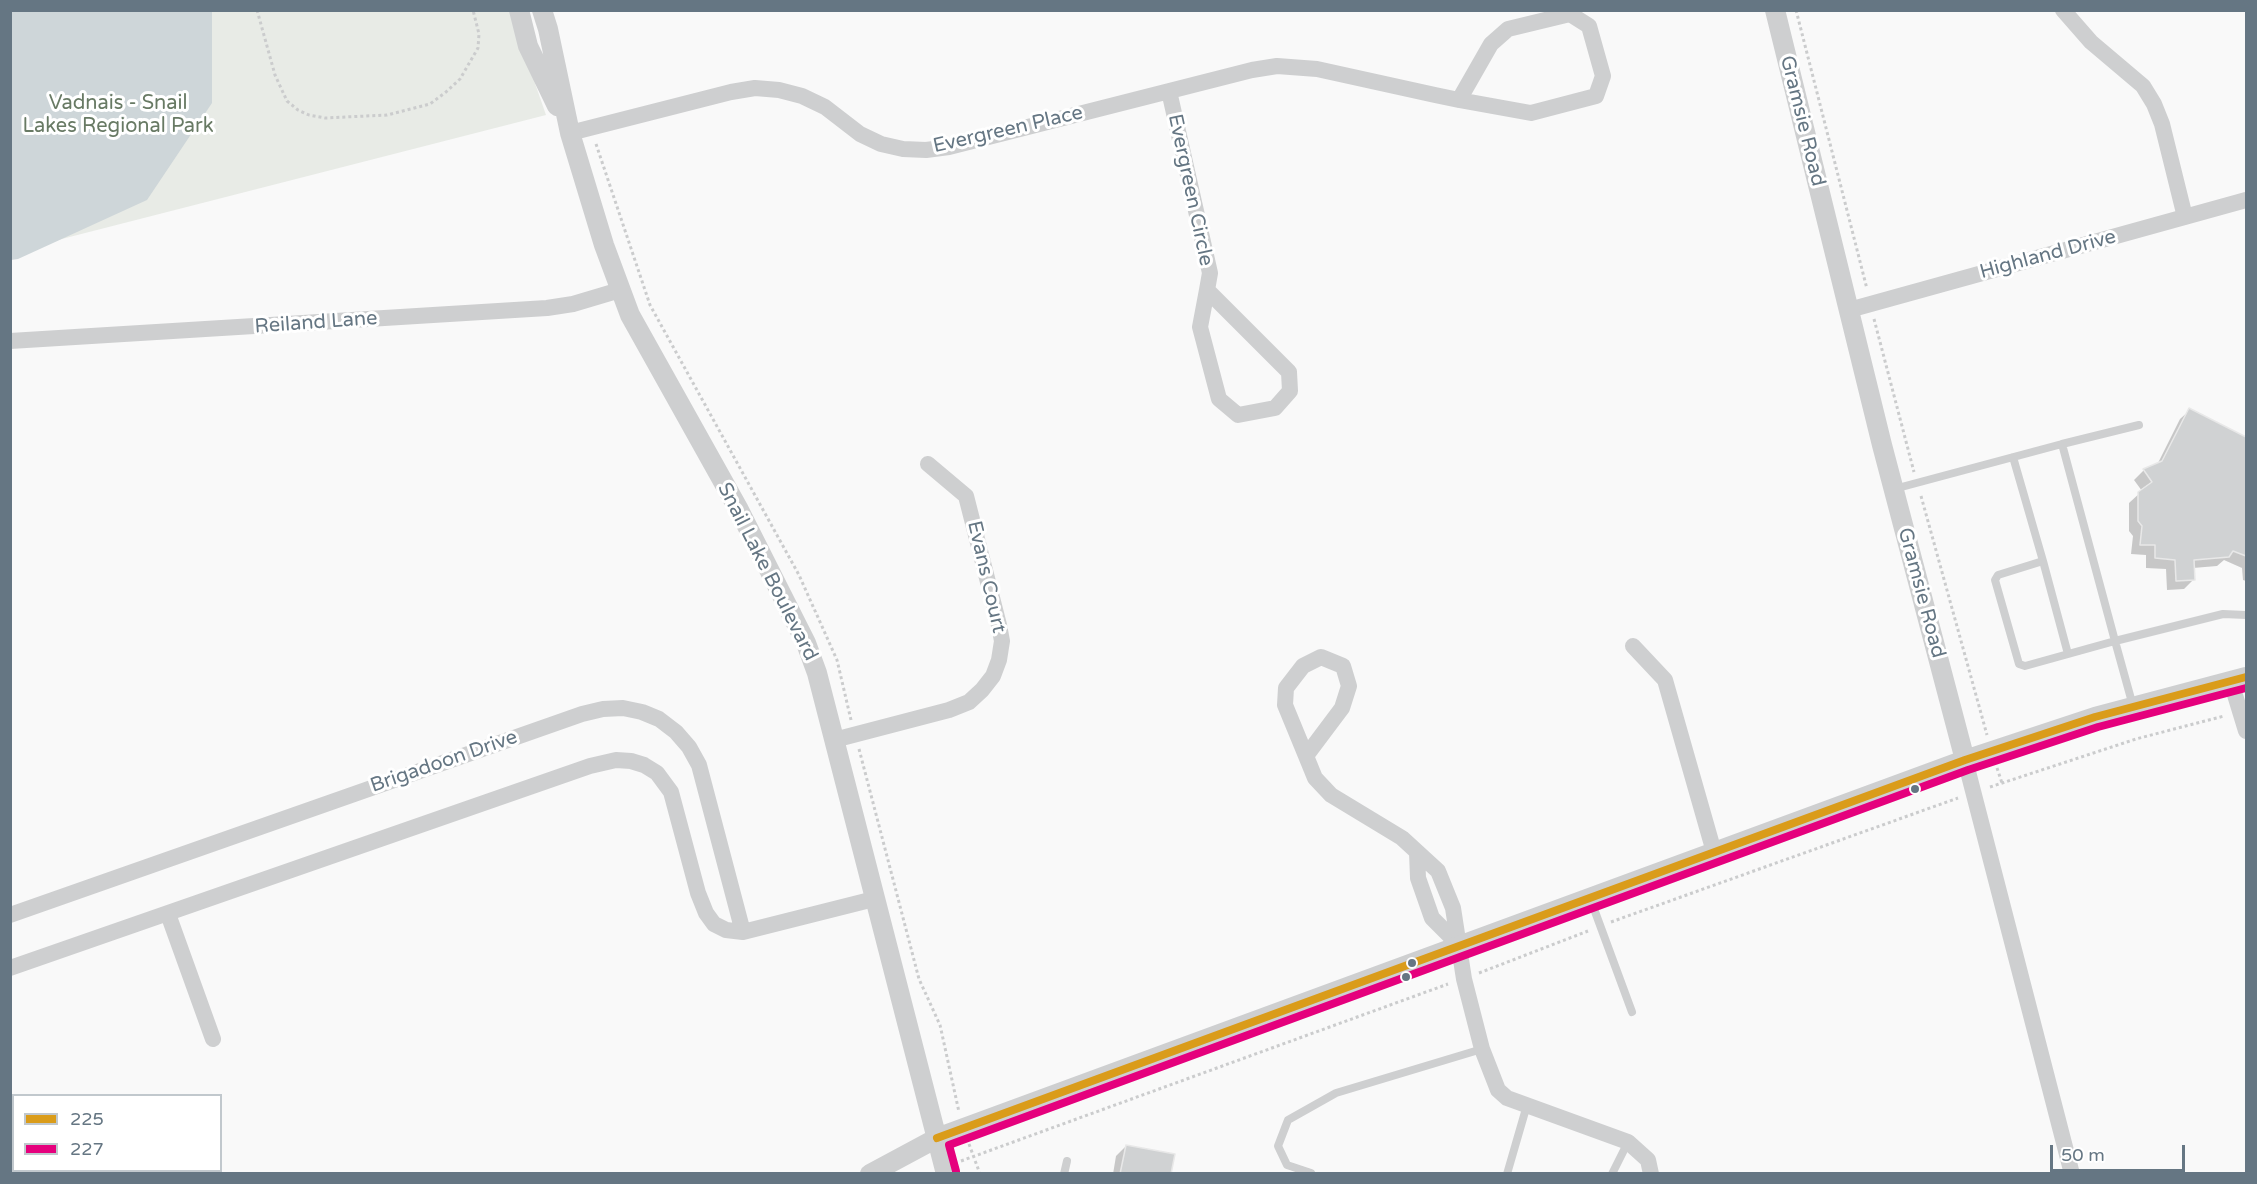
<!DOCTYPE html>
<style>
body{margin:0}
#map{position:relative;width:2257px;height:1184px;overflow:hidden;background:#f9f9f9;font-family:"Varela Round",sans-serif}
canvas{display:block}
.frame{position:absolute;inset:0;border:12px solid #657683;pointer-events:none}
.legend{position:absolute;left:12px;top:1094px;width:210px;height:78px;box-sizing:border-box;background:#fff;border:2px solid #c1c8cd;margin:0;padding:8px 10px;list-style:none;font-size:18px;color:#657683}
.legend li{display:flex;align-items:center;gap:12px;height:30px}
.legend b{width:30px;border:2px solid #c1c8cd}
.scale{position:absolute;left:2050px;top:1145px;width:135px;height:27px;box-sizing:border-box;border:3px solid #657683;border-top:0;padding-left:8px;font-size:18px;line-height:21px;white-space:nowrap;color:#657683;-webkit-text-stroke:4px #fff;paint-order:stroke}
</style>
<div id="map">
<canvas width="2257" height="1184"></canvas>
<div class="frame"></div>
<ul class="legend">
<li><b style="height:8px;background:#da9c1a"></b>225</li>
<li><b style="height:8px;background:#e5007d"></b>227</li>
</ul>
<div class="scale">50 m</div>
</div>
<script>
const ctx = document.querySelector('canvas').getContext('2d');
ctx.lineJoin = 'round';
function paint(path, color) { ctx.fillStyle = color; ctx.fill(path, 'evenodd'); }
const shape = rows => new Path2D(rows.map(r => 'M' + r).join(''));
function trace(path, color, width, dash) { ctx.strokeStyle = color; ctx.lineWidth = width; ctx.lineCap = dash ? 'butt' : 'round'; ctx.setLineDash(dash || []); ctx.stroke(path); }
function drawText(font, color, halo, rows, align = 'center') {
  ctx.font = font + ' "Varela Round",sans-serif'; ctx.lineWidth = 6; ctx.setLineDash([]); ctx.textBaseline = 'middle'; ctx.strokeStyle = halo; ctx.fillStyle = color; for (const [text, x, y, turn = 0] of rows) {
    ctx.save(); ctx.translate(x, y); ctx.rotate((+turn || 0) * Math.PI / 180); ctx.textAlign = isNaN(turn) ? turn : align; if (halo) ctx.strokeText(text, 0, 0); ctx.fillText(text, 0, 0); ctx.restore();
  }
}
paint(shape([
 [11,11,510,11,546,115,11,252]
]), '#e8ebe6');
paint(shape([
 [11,10,212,11,212,103,147,200,18,259,11,260]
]), '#ced6d9');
paint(shape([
 [2190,410,2246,438,2246,581,2243,580,2242,568,2224,560,2217,566,2193,568,2194,579,2184,589,2167,590,2166,569,2146,568,2146,555,2131,554,2133,536,2129,531,2129,503,2142,491,2134,480,2144,470,2157,465,2180,419],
 [1126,1146,1169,1174,1113,1174,1116,1156]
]), '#0003');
const building = shape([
 [2189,408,2246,437,2246,556,2233,551,2229,557,2194,560,2195,580,2176,581,2175,560,2155,558,2155,545,2140,545,2142,526,2138,521,2138,492,2152,482,2143,469,2162,461,2189,408],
 [1126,1145,1175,1154,1171,1174,1120,1174,1126,1145]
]);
paint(building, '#d0d2d3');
trace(building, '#e8e8e8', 1.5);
trace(shape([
 [257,10,275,75,287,101,298,110,309,115,325,118,387,115,430,104,446,92,460,79,478,48,479,34,473,10],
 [1796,10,1867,289],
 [596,144,650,305,799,575,837,660,851,720],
 [1874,319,1914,472],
 [1921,496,1987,735],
 [859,749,919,979,940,1025,959,1112],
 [1997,768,2002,783],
 [1990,787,2136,739,2224,716],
 [1611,922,1958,798],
 [1479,973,1588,931],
 [969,1144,980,1174],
 [961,1161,1448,984]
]), '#cbcccd', 3, [3, 3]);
trace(shape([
 [2062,444,2139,425],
 [1894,489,2062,444,2115,641,2025,666,2019,664,1995,580,1998,575,2043,561,2013,457],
 [2043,561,2068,654],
 [2133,706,2115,641,2223,614,2246,615],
 [1590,898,1632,1012],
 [1311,1173,1287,1165,1278,1146,1288,1120,1336,1093,1482,1049],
 [1064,1174,1067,1161],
 [1507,1174,1527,1105],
 [1612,1174,1628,1142]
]), '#cecfd0', 8);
trace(shape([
 [2063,10,2091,42,2143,86,2154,104,2162,124,2185,217],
 [1169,91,1210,273,1207,290,1200,327,1219,399,1238,415,1275,408,1290,391,1289,372,1207,290],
 [570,133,731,92,755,88,779,90,802,96,825,107,860,134,881,144,903,149,926,150,949,147,1252,70,1277,66,1317,69,1435,95,1459,100,1531,113,1596,96,1603,76,1589,26,1570,14,1508,29,1491,44,1459,100],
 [1849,310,2246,200],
 [10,341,547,308,573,304,620,290],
 [1633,646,1665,680,1714,852],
 [2231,682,2246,731],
 [834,740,949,710,969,702,982,690,993,676,999,660,1002,641,999,625,966,496,928,464],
 [1306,756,1285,705,1286,688,1303,666,1321,657,1343,666,1349,686,1342,708,1306,756,1315,778,1331,795,1402,838,1438,871,1453,908,1464,979,1482,1049,1498,1090,1507,1098,1628,1142,1648,1160,1651,1174],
 [1965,760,2072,1174],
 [1417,852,1418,878,1432,918,1459,945],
 [168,914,213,1039],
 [10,915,582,714,603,709,623,708,642,712,659,719,676,732,689,747,699,765,743,932],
 [10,968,590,766,616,760,631,761,644,765,657,773,671,792,698,893,706,913,714,924,726,930,743,932,874,899]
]), '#cecfd0', 16);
trace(shape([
 [519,10,528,46,557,106],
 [542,10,548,29,570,133,604,245,630,315,739,510,806,643,817,673,946,1174],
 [1775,10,1882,445,1965,760],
 [870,1174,937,1138,1965,760,2095,717,2246,677]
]), '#cecfd0', 20);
trace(shape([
 [937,1138,1965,760,2095,717,2246,677]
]), '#da9c1a', 8);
trace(shape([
 [956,1171,949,1145,1968,770,2098,727,2246,688]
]), '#e5007d', 8);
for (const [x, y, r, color] of [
 [1915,789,5,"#657683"],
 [1412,963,5,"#657683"],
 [1406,977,5,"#657683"]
]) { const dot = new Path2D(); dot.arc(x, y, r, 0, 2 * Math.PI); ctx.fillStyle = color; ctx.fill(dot); trace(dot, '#fff', 2); }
drawText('20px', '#687a64', '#fff', [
 ["Vadnais - Snail",118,104],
 ["Lakes Regional Park",118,127]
]);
drawText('20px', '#657683', '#fff', [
 ["Gramsie Road",1802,121,76],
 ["Evergreen Place",1008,130,-13],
 ["Evergreen Circle",1190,190,78],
 ["Highland Drive",2048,255,-15],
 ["Reiland Lane",316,323,-4],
 ["Snail Lake Boulevard",767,572,63],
 ["Evans Court",986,577,77],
 ["Gramsie Road",1921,593,75],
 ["Brigadoon Drive",444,762,-19]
]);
</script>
